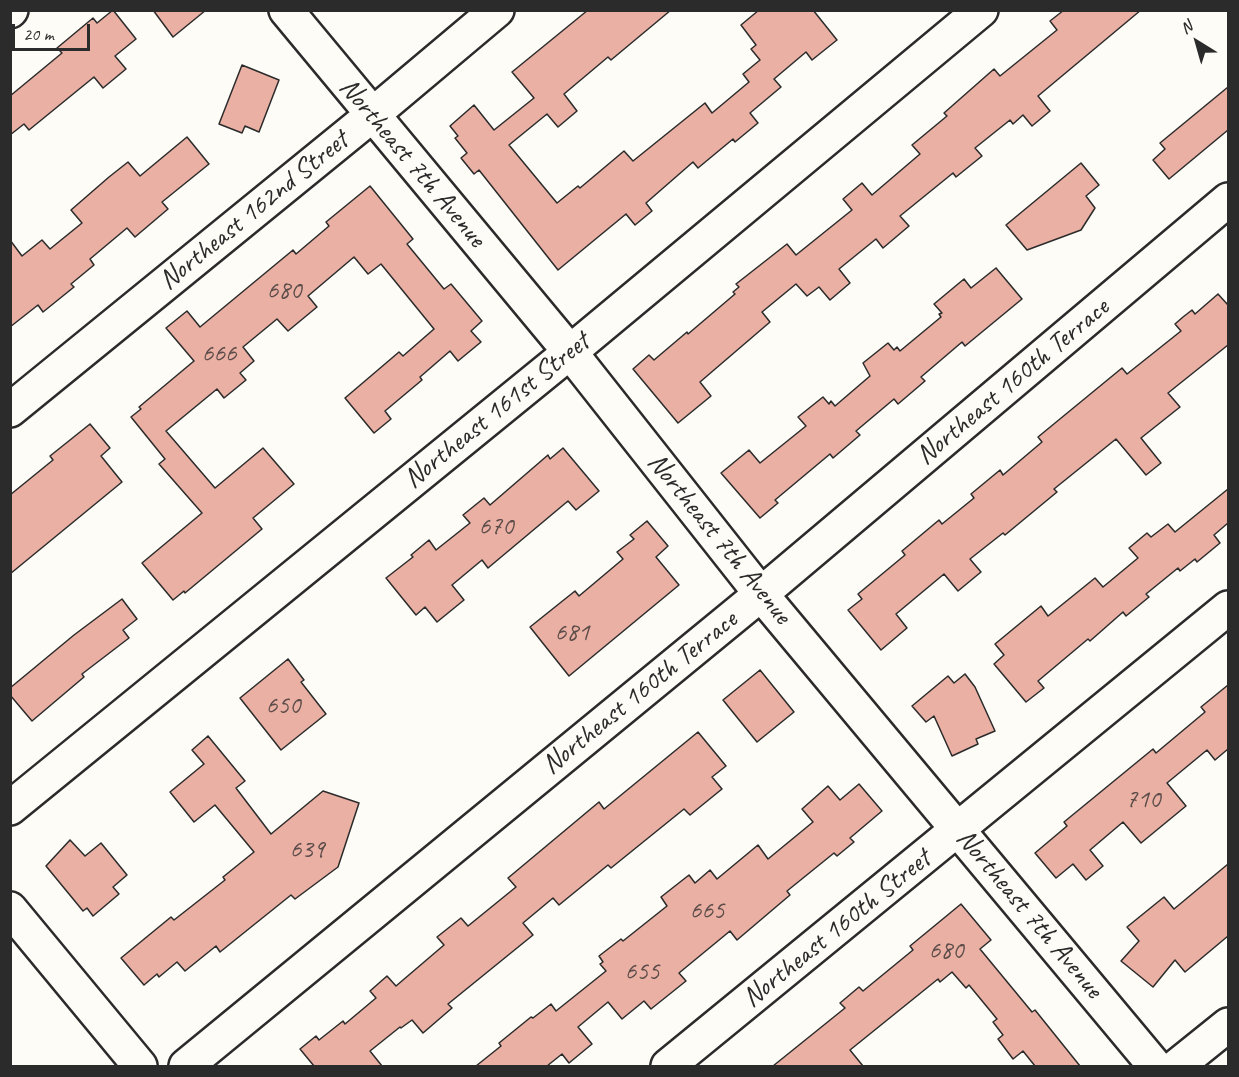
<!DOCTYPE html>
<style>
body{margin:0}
#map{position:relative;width:1239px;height:1077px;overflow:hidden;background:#fdfcf7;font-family:Caveat,sans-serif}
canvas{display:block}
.frame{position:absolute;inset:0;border:12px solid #2b2b2b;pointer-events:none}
.north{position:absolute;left:1167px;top:12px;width:60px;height:60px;-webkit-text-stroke:4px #fdfcf7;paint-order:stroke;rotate:323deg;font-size:16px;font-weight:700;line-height:24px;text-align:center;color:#2b2b2b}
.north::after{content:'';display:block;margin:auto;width:21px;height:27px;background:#2b2b2b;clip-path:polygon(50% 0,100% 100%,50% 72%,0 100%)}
.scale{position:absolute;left:12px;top:24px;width:78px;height:27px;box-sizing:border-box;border:3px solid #2b2b2b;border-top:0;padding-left:8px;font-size:18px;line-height:21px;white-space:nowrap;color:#2b2b2b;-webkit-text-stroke:4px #fdfcf7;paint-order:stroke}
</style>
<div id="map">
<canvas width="1239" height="1077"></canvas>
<div class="frame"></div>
<div class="north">N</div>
<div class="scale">20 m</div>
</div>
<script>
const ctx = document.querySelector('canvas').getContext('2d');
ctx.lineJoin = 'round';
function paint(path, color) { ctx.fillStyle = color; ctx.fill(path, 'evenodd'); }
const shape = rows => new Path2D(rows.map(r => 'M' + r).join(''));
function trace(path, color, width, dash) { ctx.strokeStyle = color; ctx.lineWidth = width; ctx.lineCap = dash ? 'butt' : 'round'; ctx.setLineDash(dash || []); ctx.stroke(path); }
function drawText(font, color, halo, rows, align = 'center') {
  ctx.font = font + ' Caveat,sans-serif'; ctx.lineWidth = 4.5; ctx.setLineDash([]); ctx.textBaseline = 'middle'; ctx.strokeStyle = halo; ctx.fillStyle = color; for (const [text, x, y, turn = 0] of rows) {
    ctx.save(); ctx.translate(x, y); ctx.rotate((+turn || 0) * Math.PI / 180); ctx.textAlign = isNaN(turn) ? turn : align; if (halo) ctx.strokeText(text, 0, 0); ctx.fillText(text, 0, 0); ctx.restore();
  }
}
const building = shape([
 [113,10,136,39,115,56,126,69,103,88,94,77,29,130,24,124,10,135,10,96,62,53,57,48,93,18,97,23,113,10],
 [153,10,206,10,173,37,153,10],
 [588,10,671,10,611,60,608,57,564,94,577,111,558,127,547,114,509,145,557,203,578,186,580,188,624,151,633,161,705,103,712,113,749,82,743,74,760,60,751,49,756,45,741,25,759,10,813,10,837,40,812,60,806,52,774,79,781,87,750,113,758,123,735,142,733,139,698,168,693,162,646,203,652,211,635,225,626,214,558,270,479,170,474,174,461,158,467,153,455,138,458,136,450,126,474,105,494,130,534,98,512,72,588,10],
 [1064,10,1141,10,1038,96,1050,111,1032,126,1023,115,1013,124,1010,120,975,148,982,156,956,177,953,173,900,216,909,226,883,248,876,239,839,269,850,283,830,300,819,287,807,296,796,284,762,312,770,322,700,382,711,396,678,423,633,369,649,355,654,360,687,332,688,334,735,294,733,292,739,287,736,284,787,244,796,255,852,210,843,199,862,183,872,195,920,154,912,145,947,116,944,113,994,69,1000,76,1057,30,1050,21,1064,10],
 [242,65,279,80,259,132,245,126,242,133,219,124,242,65],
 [1228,87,1228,130,1169,179,1153,160,1165,149,1160,143,1228,87],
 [187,137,209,164,162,202,168,209,135,237,127,228,90,259,94,265,71,284,74,287,43,312,38,305,10,327,10,240,22,256,42,240,50,249,82,223,71,210,109,177,128,162,140,176,187,137],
 [1081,163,1099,185,1086,196,1095,208,1081,230,1027,250,1006,225,1081,163],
 [370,186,413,239,407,244,444,289,451,284,482,321,471,331,481,342,458,361,450,351,420,377,422,380,385,411,391,419,374,433,345,398,399,352,403,356,434,329,381,264,368,274,354,257,308,296,317,307,288,331,277,319,243,347,254,361,240,373,246,380,224,398,217,389,166,431,215,488,263,448,294,484,253,518,262,529,185,593,184,591,173,600,142,563,202,513,159,464,165,459,131,417,141,409,139,407,194,361,166,328,187,311,200,327,293,250,296,254,329,226,326,222,370,186],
 [996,268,1022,299,965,346,962,342,921,377,925,381,898,404,894,399,856,431,860,435,833,458,830,454,775,500,778,503,760,518,721,473,749,450,760,463,806,426,798,417,823,397,829,404,831,401,835,406,870,376,863,363,888,343,894,350,897,347,900,351,941,317,939,314,942,313,934,304,964,279,971,288,996,268],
 [1218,294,1228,305,1228,345,1168,393,1180,407,1141,438,1161,463,1146,475,1116,439,1054,489,1057,492,1005,535,1003,533,970,559,981,572,958,591,944,574,896,614,907,628,881,650,848,610,862,599,858,594,905,555,902,551,939,520,942,524,974,498,971,494,1000,470,1003,475,1042,442,1038,437,1122,368,1127,374,1181,331,1175,324,1183,317,1192,310,1195,314,1218,294],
 [90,424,110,448,101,456,122,482,10,574,10,495,53,460,50,456,90,424],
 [563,448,599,491,576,510,568,501,488,568,482,560,452,585,464,600,437,622,425,607,416,615,386,578,413,557,411,555,429,540,436,550,470,523,463,515,484,498,490,505,548,455,550,459,563,448],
 [1228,489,1228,523,1214,535,1220,543,1197,562,1195,559,1180,571,1178,568,1146,594,1149,597,1126,616,1123,612,1090,641,1088,639,1038,681,1044,688,1026,702,994,664,1004,655,995,644,1041,606,1048,616,1095,578,1103,587,1138,558,1129,548,1147,533,1151,537,1168,524,1175,532,1228,489],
 [647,521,668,546,656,557,679,585,569,676,530,627,575,591,579,596,623,559,617,552,634,539,630,535,647,521],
 [122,599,137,619,123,630,129,638,82,674,84,677,32,721,10,695,10,688,74,635,122,599],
 [288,659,304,680,301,682,326,714,281,750,240,698,288,659],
 [760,670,794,712,757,742,723,700,760,670],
 [965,674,975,687,995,731,976,739,978,744,952,756,934,716,926,722,912,706,948,676,954,683,965,674],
 [1228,685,1228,749,1215,760,1207,750,1167,783,1186,806,1141,843,1123,822,1090,850,1103,866,1086,880,1073,864,1056,878,1035,853,1067,826,1064,822,1153,749,1156,753,1205,712,1201,707,1228,685],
 [698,732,726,766,712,777,722,789,690,815,684,809,611,868,608,865,559,905,553,898,523,923,533,935,448,1004,452,1008,423,1033,412,1020,401,1028,400,1027,370,1051,382,1066,314,1066,300,1049,316,1036,319,1040,343,1021,345,1024,376,998,370,991,387,976,396,986,444,945,437,937,461,918,468,926,516,887,508,878,599,802,604,809,698,732],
 [208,736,245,781,236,788,271,834,323,791,359,803,338,867,295,899,291,895,220,952,216,946,185,971,177,962,159,977,157,974,144,985,121,958,171,917,174,920,225,880,223,877,254,852,215,805,194,822,170,792,204,764,192,750,208,736],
 [859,784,882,811,850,838,854,842,837,856,834,853,787,891,790,895,737,940,730,931,679,973,686,981,651,1009,644,1001,622,1019,608,1002,578,1027,592,1044,569,1063,562,1054,547,1066,476,1066,501,1046,499,1043,531,1017,533,1018,551,1004,556,1011,606,971,600,964,603,962,599,956,621,939,623,941,667,906,661,897,689,875,695,883,710,870,717,879,758,845,768,859,813,822,802,809,828,786,840,800,859,784],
 [70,840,85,856,101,843,127,875,113,887,119,894,93,916,87,908,83,911,46,866,70,840],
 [1228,864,1228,936,1185,972,1175,960,1153,987,1121,961,1139,941,1127,927,1164,897,1174,909,1228,864],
 [961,904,991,940,980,949,1032,1012,1035,1010,1080,1066,1035,1066,1023,1051,1013,1059,998,1039,1003,1035,993,1022,997,1019,969,985,966,988,952,972,940,982,938,979,850,1050,863,1066,773,1066,845,1008,840,1003,859,987,863,991,913,950,910,946,961,904]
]);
paint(building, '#eab0a4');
trace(building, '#2b2b2b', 1.5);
const minor = shape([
 [286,10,570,352,761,594,1155,1066],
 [10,11,11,10],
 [10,410,371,116,497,10],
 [10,808,570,352,981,10],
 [186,1066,761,594,1228,200],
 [668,1066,1228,608],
 [1177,1066,1228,1025]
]);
const major = shape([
 [10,909,140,1066]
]);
trace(minor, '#2b2b2b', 38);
trace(major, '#2b2b2b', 38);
trace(minor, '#fdfcf7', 33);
trace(major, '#fdfcf7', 33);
drawText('26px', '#5b4c49', null, [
 ["680",284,291],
 ["666",219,354],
 ["670",496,527],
 ["681",572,633],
 ["650",283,706],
 ["710",1143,800],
 ["639",307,850],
 ["665",707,911],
 ["680",946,951],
 ["655",642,972]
]);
drawText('28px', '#2b2b2b', '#fdfcf7', [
 ["Northeast 7th Avenue",412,163,50],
 ["Northeast 162nd Street",254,211,-39],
 ["Northeast 160th Terrace",1013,382,-40],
 ["Northeast 161st Street",497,411,-39],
 ["Northeast 7th Avenue",719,539,51],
 ["Northeast 160th Terrace",640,693,-39],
 ["Northeast 7th Avenue",1029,914,50],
 ["Northeast 160th Street",837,929,-39]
]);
</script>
